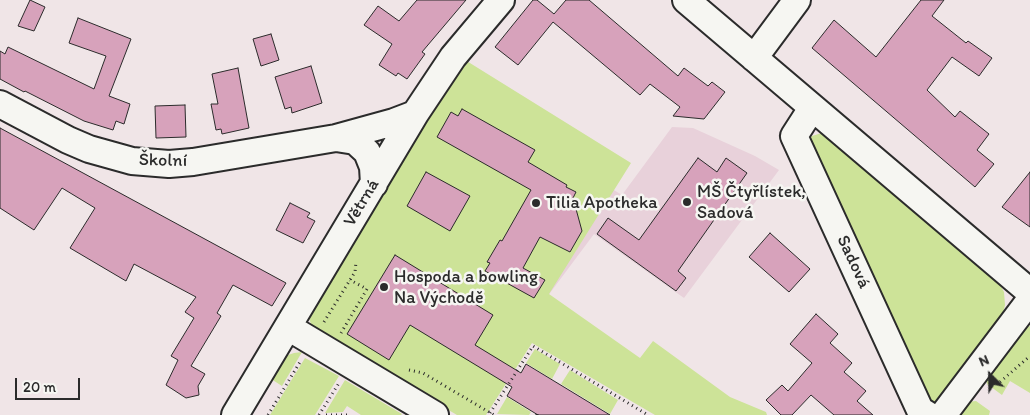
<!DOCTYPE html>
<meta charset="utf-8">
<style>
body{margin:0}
#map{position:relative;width:1030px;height:415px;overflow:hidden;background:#f0e5e7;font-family:Itim,sans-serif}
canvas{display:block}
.north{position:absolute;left:965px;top:350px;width:50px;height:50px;-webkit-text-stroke:4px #f6f6f2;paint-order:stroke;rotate:337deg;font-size:14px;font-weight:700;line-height:20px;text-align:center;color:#2b2b2b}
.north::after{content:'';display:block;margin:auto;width:18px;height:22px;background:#2b2b2b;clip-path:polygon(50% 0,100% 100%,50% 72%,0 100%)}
.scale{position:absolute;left:15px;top:378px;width:65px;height:22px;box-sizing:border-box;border:2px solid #2b2b2b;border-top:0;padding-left:6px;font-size:15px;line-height:18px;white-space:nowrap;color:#2b2b2b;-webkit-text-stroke:4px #f6f6f2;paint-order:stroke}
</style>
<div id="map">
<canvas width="1030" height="415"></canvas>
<div class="north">N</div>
<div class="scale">20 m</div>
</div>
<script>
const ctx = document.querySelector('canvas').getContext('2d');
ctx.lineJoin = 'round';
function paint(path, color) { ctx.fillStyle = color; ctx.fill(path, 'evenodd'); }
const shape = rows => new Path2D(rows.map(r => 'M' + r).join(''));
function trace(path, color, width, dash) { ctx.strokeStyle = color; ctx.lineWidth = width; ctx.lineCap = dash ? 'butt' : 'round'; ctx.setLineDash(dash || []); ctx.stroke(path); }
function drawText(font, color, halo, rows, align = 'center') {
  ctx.font = font + ' Itim,sans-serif'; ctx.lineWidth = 5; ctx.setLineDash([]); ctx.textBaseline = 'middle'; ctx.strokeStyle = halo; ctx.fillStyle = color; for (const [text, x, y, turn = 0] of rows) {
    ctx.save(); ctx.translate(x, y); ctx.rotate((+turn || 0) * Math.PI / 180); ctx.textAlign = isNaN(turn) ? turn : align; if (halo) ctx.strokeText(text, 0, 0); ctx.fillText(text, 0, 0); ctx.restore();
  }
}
paint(shape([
 [446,88,622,195,672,127,693,128,755,156,779,170,684,298,594,234,550,293,534,319]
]), '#e8d1da');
paint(shape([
 [457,55,631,163,549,294,640,358,653,341,730,397,766,412,767,415,655,415,532,343,486,415,457,415,313,330,307,312],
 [825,132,997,279,1004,292,1005,305,1002,317,941,404,931,404,807,140,812,136],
 [1030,326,1030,393,1010,381,1002,395,987,384,985,376,1021,329],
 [535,349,560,364,552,379,526,363],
 [302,352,282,386,268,377,285,356,294,353],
 [305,358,339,376,315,415,270,415],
 [570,370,618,400,610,414,561,384],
 [345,380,402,414,401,415,361,415,347,406,343,412,325,413],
 [507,397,531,412,529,415,497,414],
 [976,401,990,411,989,415,956,415,967,402]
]), '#cde398');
const building = shape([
 [30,0,45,7,34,31,18,26,30,0],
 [417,0,466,0,422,52,425,54,407,79,398,73,396,76,379,65,392,44,364,25,378,6,399,21,417,0],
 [533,0,537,0,554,14,566,0,589,0,678,76,684,68,708,86,712,82,725,92,704,119,673,116,680,107,650,84,640,95,553,22,518,65,495,47,533,0],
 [921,0,944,0,932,16,966,43,968,41,992,58,979,76,952,57,927,90,955,117,960,111,989,134,977,150,994,164,975,187,812,48,834,20,876,57,921,0],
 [78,18,131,39,109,96,130,104,124,124,116,121,113,130,84,121,25,91,24,92,0,79,0,51,5,54,8,47,94,89,106,56,69,43,78,18],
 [271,34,279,60,261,66,253,39,271,34],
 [311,66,322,103,292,113,291,107,285,109,275,77,311,66],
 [238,68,249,128,222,134,221,129,216,130,211,104,218,104,212,74,238,68],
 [185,105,186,137,156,138,155,106,185,105],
 [462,109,535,150,528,162,567,185,566,187,576,192,573,198,582,231,570,252,540,237,523,268,545,280,534,298,485,271,490,263,487,262,500,240,502,241,531,190,437,137,451,112,458,116,462,109],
 [0,128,286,283,272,306,233,285,217,313,221,316,191,366,205,374,198,386,199,395,186,398,166,385,178,360,171,356,194,318,185,312,196,297,134,264,126,281,70,248,95,208,62,188,34,230,0,208,0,128],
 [698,158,717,172,726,158,747,173,678,271,686,278,676,291,597,234,608,218,639,240,698,158],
 [426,172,470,196,450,231,407,206,426,172],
 [1030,172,1030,227,1002,207,1030,172],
 [290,203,310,213,307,217,315,221,303,243,276,230,290,203],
 [770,233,810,269,789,292,749,257,770,233],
 [395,255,493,315,475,345,521,373,526,364,610,415,538,415,507,396,512,387,410,325,389,360,347,334,395,255],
 [816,314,838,334,830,343,852,363,844,372,866,391,857,401,873,415,834,415,811,395,792,415,781,415,766,400,782,385,788,391,812,363,790,344,816,314]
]);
paint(building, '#d7a2bb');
trace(building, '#2b2b2b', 1);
const minor = shape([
 [686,0,1030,292],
 [754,58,797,0],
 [0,104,68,140,89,149,132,161,169,164,193,162,336,138,394,122,415,114],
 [812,108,794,136,920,410,928,415],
 [336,138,355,141,367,152,373,167,374,184],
 [288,327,435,415],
 [235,415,415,114,453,57,501,0],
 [943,415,1030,300]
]);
trace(minor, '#2b2b2b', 30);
trace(shape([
 [324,322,355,272,356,262],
 [341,333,367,289,350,280],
 [409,370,423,373,494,415],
 [1000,382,1030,356],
 [490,413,533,346,648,415],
 [268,415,300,362],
 [319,415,339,383],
 [326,415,349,415],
 [537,415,537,414]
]), '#2b2b2b', 3, [1, 4]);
trace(minor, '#f6f6f2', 26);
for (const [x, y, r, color] of [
 [687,202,5,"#2b2b2b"],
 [536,203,5,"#2b2b2b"],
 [384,287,5,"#2b2b2b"]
]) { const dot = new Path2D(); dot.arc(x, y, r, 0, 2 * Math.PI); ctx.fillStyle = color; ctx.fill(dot); trace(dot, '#f6f6f2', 2); }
drawText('18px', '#2b2b2b', '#f6f6f2', [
 ["Školní",163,161,1],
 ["Větrná",362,203,-59],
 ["Sadová",853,262,65]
]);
drawText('18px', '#2b2b2b', '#f6f6f2', [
 ["MŠ Čtyřlístek,",697,192],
 ["Sadová",697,213],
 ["Tilia Apotheka",546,203],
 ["Hospoda a bowling",394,277],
 ["Na Východě",394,298]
], 'left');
</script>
